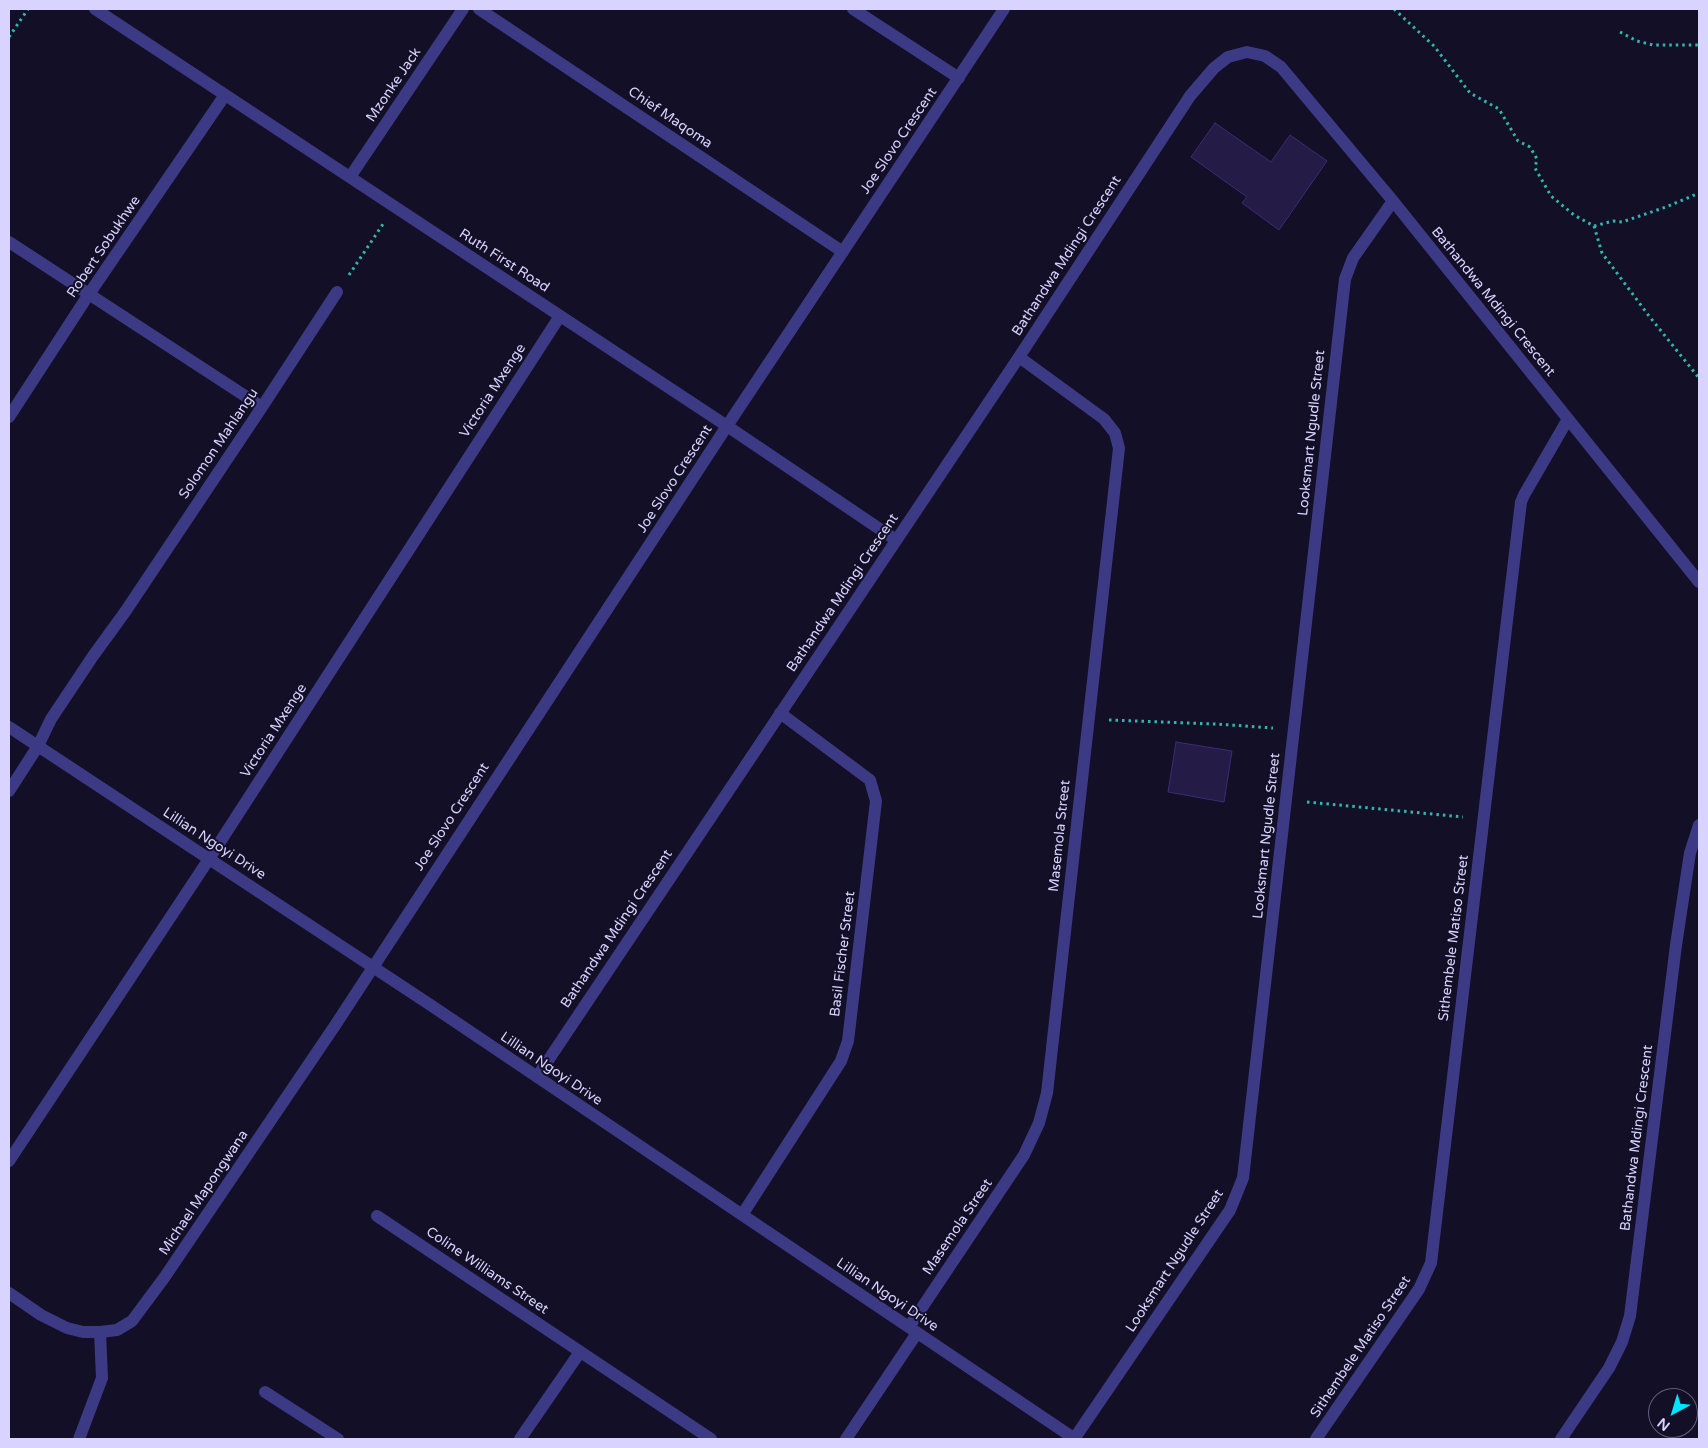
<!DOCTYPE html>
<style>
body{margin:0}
#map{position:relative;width:1708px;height:1448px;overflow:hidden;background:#130f26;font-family:"Varela Round",sans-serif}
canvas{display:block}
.frame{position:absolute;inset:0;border:10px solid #d9d4ff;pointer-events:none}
.north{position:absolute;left:1648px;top:1388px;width:50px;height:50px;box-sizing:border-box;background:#130f26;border:1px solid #625e7d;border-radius:50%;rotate:219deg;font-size:14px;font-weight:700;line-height:20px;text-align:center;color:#d9d4ff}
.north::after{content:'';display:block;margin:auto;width:18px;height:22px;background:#00e5ff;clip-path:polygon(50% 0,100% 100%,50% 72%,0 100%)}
</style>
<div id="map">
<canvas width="1708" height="1448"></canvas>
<div class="frame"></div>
<div class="north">N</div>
</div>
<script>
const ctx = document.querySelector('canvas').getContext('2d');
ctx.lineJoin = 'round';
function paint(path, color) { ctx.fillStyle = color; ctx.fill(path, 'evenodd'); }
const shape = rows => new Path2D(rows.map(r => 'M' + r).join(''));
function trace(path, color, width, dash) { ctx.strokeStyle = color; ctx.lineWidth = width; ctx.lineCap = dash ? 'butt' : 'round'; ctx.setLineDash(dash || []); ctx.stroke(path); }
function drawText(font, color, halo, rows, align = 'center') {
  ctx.font = font + ' "Varela Round",sans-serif'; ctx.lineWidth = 4; ctx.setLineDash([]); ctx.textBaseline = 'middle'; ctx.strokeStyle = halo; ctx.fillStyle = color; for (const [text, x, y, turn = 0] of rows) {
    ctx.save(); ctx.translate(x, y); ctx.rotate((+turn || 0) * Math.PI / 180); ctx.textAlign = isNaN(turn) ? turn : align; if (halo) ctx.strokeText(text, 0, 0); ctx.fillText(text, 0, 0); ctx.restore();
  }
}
const building = shape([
 [1215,123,1271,162,1290,135,1327,161,1279,230,1242,203,1247,197,1191,157,1215,123],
 [1176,742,1232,751,1224,802,1168,792,1176,742]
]);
paint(building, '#241b47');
trace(building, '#3b2d73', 1);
trace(shape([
 [1394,9,1434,46,1470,93,1499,109,1518,141,1530,147,1537,159,1535,168,1551,196,1574,215,1594,226,1613,221,1622,222,1666,207,1699,193],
 [1620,32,1637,41,1653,45,1699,45],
 [9,37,28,9],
 [1594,226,1602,253,1649,316,1699,378],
 [349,275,383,224],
 [1109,720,1216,724,1273,728],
 [1307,802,1463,817]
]), '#2fb8b0', 3, [2.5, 4]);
trace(shape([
 [95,9,727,426,896,540],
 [479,9,843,252],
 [853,9,959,78],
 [350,177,463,9],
 [9,242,262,407],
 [9,417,89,294,225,95],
 [9,727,432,1006,1075,1439],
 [9,791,38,746,51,719,93,656,125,612,262,407,337,292],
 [537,1077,1019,357,1190,96,1214,68,1228,57,1247,52,1265,56,1281,67,1393,201,1699,582],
 [9,1161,209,859,560,316],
 [742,1215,841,1061,848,1041,876,801,870,780,780,713],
 [377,1216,711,1439],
 [9,1293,41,1315,67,1328,83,1332,100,1332,117,1330,132,1321,164,1278,336,1024,727,426,1004,9],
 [909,1327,1024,1155,1039,1123,1047,1093,1119,448,1115,433,1104,419,1019,357],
 [265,1392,338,1439],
 [79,1439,102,1378,100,1332],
 [520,1439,580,1352],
 [846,1439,917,1333],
 [1074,1439,1230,1210,1243,1178,1345,279,1353,258,1393,201],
 [1316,1439,1419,1289,1431,1263,1521,502,1524,495,1568,419],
 [1561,1439,1609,1368,1622,1342,1630,1316,1676,945,1690,853,1699,825]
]), '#3d3a85', 12);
drawText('14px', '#d9d4ff', '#130f26', [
 ["Mzonke Jack",394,85,-56],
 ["Chief Maqoma",670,118,34],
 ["Joe Slovo Crescent",899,141,-56],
 ["Robert Sobukhwe",104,247,-56],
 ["Bathandwa Mdingi Crescent",1067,256,-57],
 ["Ruth First Road",504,261,33],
 ["Bathandwa Mdingi Crescent",1493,302,51],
 ["Victoria Mxenge",493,391,-57],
 ["Looksmart Ngudle Street",1312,433,-84],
 ["Solomon Mahlangu",219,444,-56],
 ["Joe Slovo Crescent",675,479,-57],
 ["Bathandwa Mdingi Crescent",843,593,-56],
 ["Victoria Mxenge",274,731,-57],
 ["Joe Slovo Crescent",452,817,-57],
 ["Masemola Street",1060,836,-84],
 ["Looksmart Ngudle Street",1267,836,-84],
 ["Lillian Ngoyi Drive",214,844,33],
 ["Bathandwa Mdingi Crescent",617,929,-56],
 ["Sithembele Matiso Street",1454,938,-83],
 ["Basil Fischer Street",843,954,-83],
 ["Lillian Ngoyi Drive",551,1069,34],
 ["Bathandwa Mdingi Crescent",1637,1138,-83],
 ["Michael Mapongwana",204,1193,-56],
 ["Masemola Street",958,1227,-56],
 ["Looksmart Ngudle Street",1175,1261,-57],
 ["Coline Williams Street",487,1271,34],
 ["Lillian Ngoyi Drive",887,1295,34],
 ["Sithembele Matiso Street",1361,1347,-56]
]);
</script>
